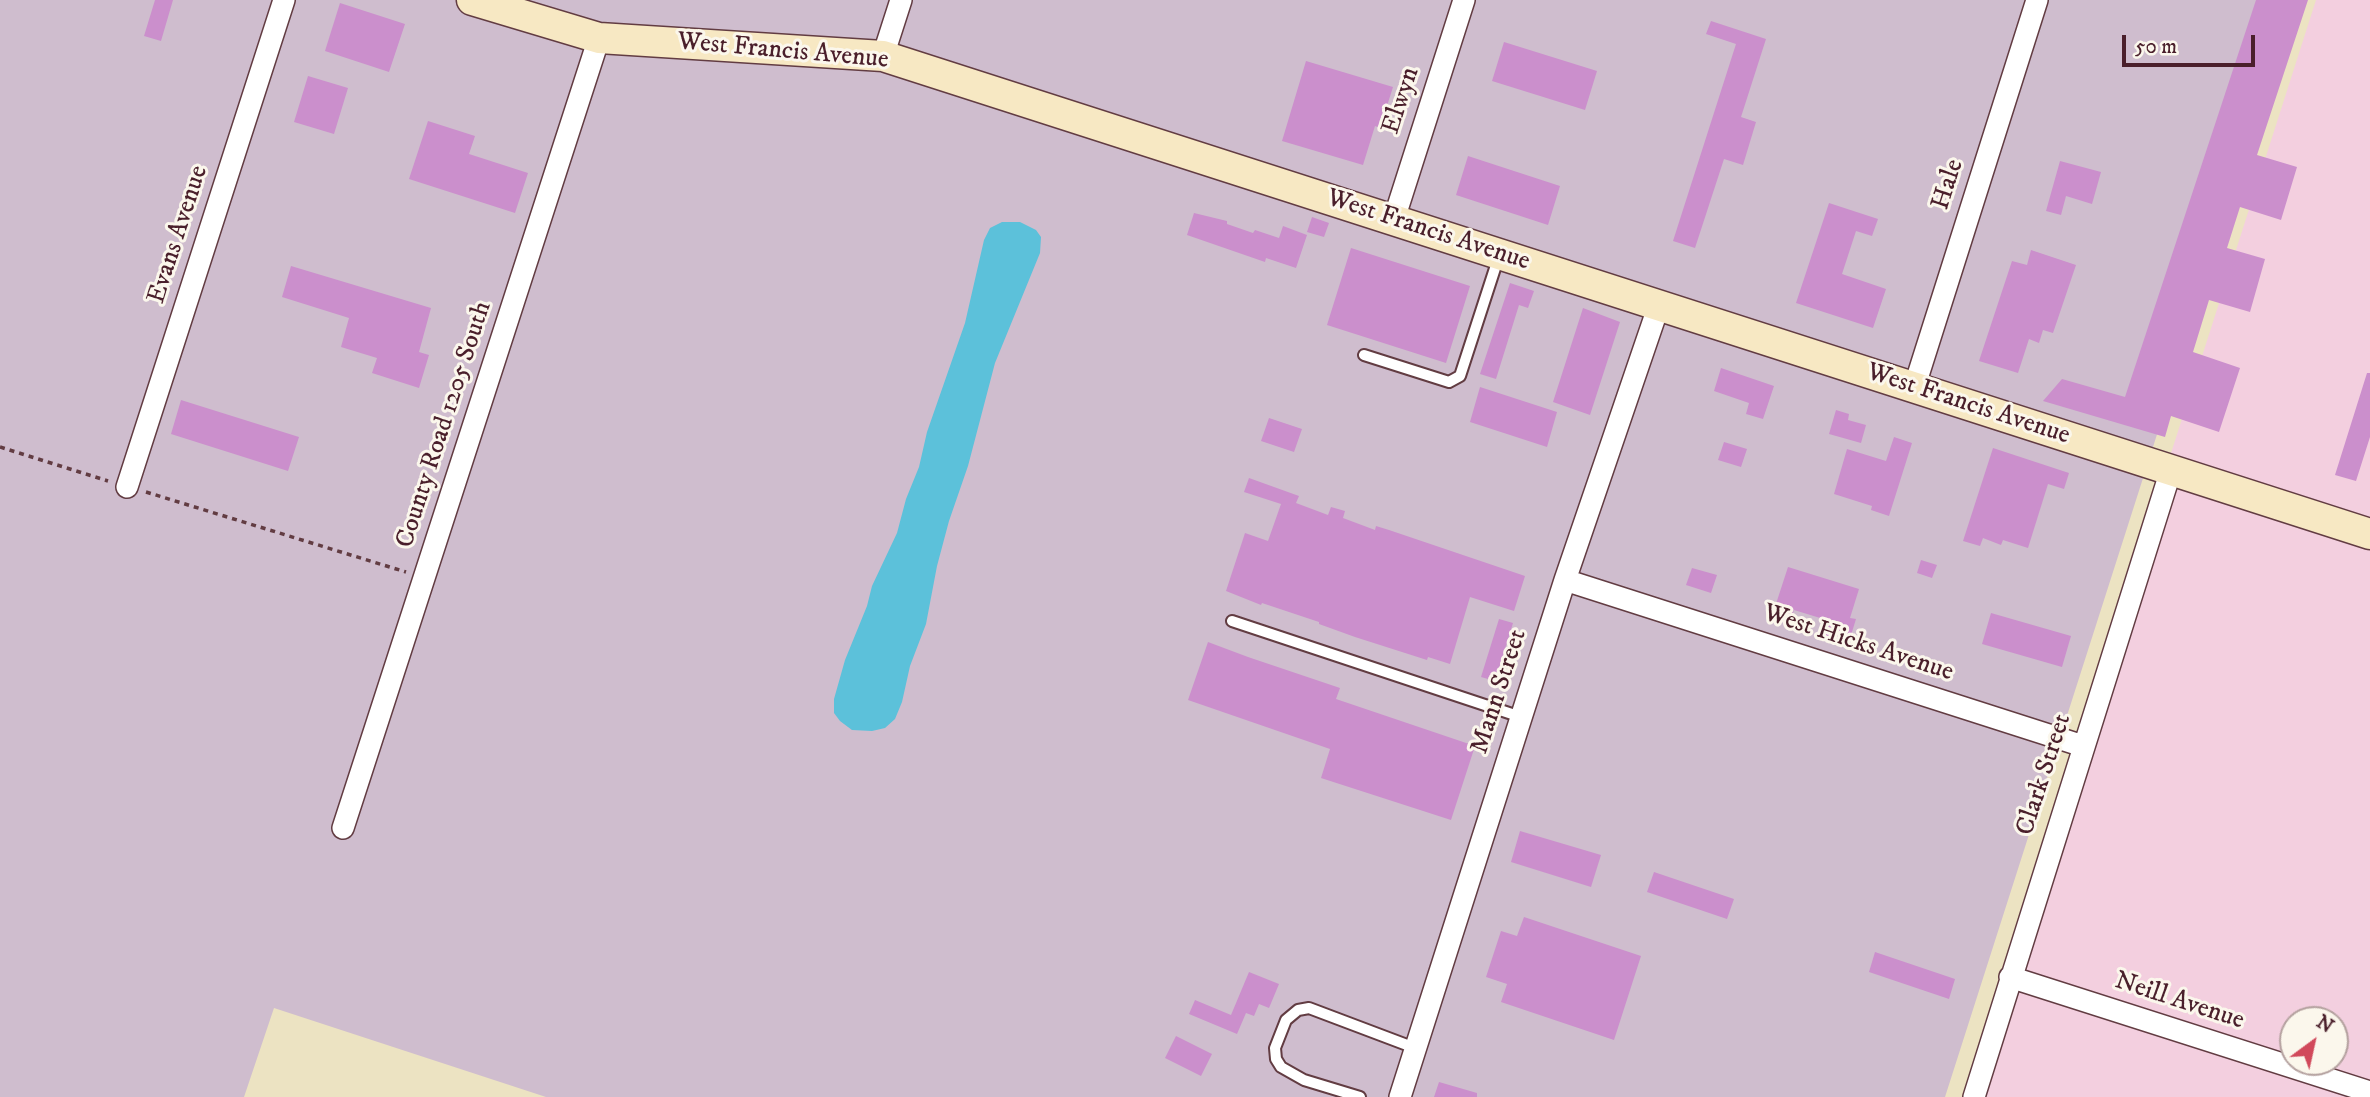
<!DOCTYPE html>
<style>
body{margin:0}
#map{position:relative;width:2370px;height:1097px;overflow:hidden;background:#ece3c2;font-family:"IM FELL DW Pica",serif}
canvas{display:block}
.north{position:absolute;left:2279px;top:1006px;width:70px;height:70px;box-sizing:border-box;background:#fbf7ec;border:2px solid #b4a19f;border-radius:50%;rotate:33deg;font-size:19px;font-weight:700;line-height:28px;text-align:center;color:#4a1f2b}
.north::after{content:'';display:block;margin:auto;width:24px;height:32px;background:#d1495b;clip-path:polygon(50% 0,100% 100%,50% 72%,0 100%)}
.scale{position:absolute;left:2122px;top:35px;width:133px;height:32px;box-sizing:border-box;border:4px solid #4a1f2b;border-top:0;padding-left:9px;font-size:21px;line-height:24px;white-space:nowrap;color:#4a1f2b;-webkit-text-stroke:5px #fbf7ec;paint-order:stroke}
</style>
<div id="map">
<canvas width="2370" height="1097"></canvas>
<div class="north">N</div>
<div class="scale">50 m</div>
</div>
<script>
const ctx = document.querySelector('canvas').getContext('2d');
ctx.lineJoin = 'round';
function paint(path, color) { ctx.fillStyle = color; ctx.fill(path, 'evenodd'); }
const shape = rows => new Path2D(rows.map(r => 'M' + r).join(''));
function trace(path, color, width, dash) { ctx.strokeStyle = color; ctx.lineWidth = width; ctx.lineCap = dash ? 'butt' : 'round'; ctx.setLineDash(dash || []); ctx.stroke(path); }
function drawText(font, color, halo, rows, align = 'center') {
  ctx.font = font + ' "IM FELL DW Pica",serif'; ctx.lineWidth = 6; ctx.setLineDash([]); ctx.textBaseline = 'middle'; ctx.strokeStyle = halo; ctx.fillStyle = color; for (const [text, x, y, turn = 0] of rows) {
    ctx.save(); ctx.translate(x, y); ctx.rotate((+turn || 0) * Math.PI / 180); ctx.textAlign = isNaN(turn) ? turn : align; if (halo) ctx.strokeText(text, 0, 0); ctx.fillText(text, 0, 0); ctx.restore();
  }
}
paint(shape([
 [2316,0,2370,0,2370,1097,1965,1097],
 [2293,1020,2335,1020,2335,1062,2293,1062]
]), '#f3cfdf');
paint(shape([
 [0,0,2296,0,1945,1097,546,1097,274,1008,244,1097,0,1097]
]), '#cfbdce');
paint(shape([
 [1002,222,1020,222,1036,230,1041,237,1040,253,995,363,968,466,949,521,937,566,926,624,910,666,902,702,895,719,885,728,872,731,852,730,840,721,834,713,834,699,845,660,867,606,872,586,897,533,906,499,919,467,927,432,965,323,984,240,990,228]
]), '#5cc1da');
paint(shape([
 [155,0,173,0,161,41,144,36],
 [2256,0,2308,0,2257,155,2297,167,2281,220,2240,207,2227,248,2265,259,2250,312,2209,300,2193,352,2240,368,2219,432,2171,416,2165,437,2043,401,2062,379,2125,397],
 [340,3,405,24,389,72,325,51],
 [1711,21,1766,39,1741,117,1756,122,1743,165,1724,159,1695,248,1673,241,1736,44,1706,34],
 [1504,42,1597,71,1585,110,1492,81],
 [1306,61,1393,87,1380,128,1375,126,1363,165,1282,141],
 [308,76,348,88,334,134,294,122],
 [428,121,475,136,469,154,528,173,515,213,409,179],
 [1468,156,1560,186,1548,225,1456,195],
 [2060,161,2101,172,2092,204,2066,196,2061,215,2046,211],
 [1829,203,1878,219,1872,236,1856,231,1842,274,1886,289,1873,328,1796,303],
 [1194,213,1227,221,1227,224,1253,233,1255,230,1279,238,1283,226,1307,235,1296,268,1266,258,1265,262,1187,235],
 [1312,217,1329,223,1324,237,1307,232],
 [1351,248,1470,286,1446,363,1327,325],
 [2031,250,2076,265,2053,333,2043,330,2039,343,2029,339,2018,373,1979,361,2012,261,2027,265],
 [291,266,431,308,419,352,429,355,419,388,372,373,377,358,341,347,349,318,282,297],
 [1510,283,1534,291,1528,308,1519,305,1496,379,1480,374],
 [1583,308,1620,322,1590,415,1553,402],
 [1721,368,1774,386,1763,419,1746,414,1749,403,1714,391],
 [2367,373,2370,373,2370,437,2356,481,2335,475],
 [1480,387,1557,412,1547,447,1470,422],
 [181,400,299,437,288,471,171,434],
 [1836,410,1849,414,1848,420,1866,425,1861,443,1829,434],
 [1269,418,1302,429,1294,452,1261,441],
 [1894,437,1912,443,1889,516,1871,510,1872,506,1834,494,1847,449,1886,461],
 [1724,442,1747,449,1741,467,1718,460],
 [1993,448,2069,473,2064,489,2048,484,2028,548,2003,540,2001,545,1983,538,1980,546,1963,541],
 [1249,478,1299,496,1296,503,1328,515,1331,507,1345,511,1343,518,1375,530,1376,526,1389,530,1525,576,1514,611,1470,597,1450,664,1428,657,1427,660,1355,637,1319,624,1319,622,1262,603,1261,605,1226,591,1245,533,1268,541,1281,504,1244,492],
 [1921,560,1937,565,1932,578,1917,573],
 [1788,567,1859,589,1850,618,1856,619,1848,645,1825,637,1830,621,1794,610,1792,616,1774,610],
 [1692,568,1717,575,1711,593,1686,585],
 [1991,613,2071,636,2062,667,1982,644],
 [1499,619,1513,623,1495,681,1481,677],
 [1208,642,1248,657,1340,688,1336,699,1475,746,1451,820,1321,778,1330,749,1188,700],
 [1520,831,1601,855,1591,887,1511,862],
 [1654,872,1734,899,1727,919,1647,892],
 [1524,917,1641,956,1614,1040,1501,1002,1507,984,1486,977,1501,931,1517,936],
 [1875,952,1955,979,1949,999,1869,972],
 [1249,972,1279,984,1269,1008,1259,1004,1254,1016,1246,1013,1237,1034,1189,1014,1195,1000,1231,1015],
 [1176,1036,1212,1054,1201,1076,1165,1058],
 [1439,1082,1477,1093,1477,1097,1434,1097]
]), '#cb8fcc');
const lane = shape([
 [1364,355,1449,382,1460,376,1499,256],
 [1232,621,1521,717],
 [1360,1097,1304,1080,1281,1067,1276,1059,1275,1048,1286,1020,1298,1010,1309,1008,1415,1048]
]);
const street = shape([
 [883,56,901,0],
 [1394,219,1464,0],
 [1914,388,2037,0],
 [127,487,284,0],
 [1565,580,2083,746],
 [343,828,599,38],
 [2010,977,2370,1092],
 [1400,1097,1565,580,1659,305],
 [1974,1097,2171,470]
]);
const secondary = shape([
 [472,0,599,38,883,56,2370,534]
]);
trace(lane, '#623c42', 14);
trace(street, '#623c42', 24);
trace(secondary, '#623c42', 33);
trace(shape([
 [0,447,108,481],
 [146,492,406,572]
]), '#623c42', 3.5, [5, 5]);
trace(lane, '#fff', 10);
trace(street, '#fff', 21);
trace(secondary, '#f7e8c3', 30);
drawText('26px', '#4a1f2b', '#fbf7ec', [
 ["West Francis Avenue",783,52,5],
 ["Elwyn",1402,101,-72],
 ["Hale",1949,185,-72],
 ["West Francis Avenue",1428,231,18],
 ["Evans Avenue",179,235,-72],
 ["West Francis Avenue",1968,405,18],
 ["County Road 1205 South",445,425,-72],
 ["West Hicks Avenue",1858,644,18],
 ["Mann Street",1500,692,-72],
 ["Clark Street",2045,775,-72],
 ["Neill Avenue",2179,1002,18]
]);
</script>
